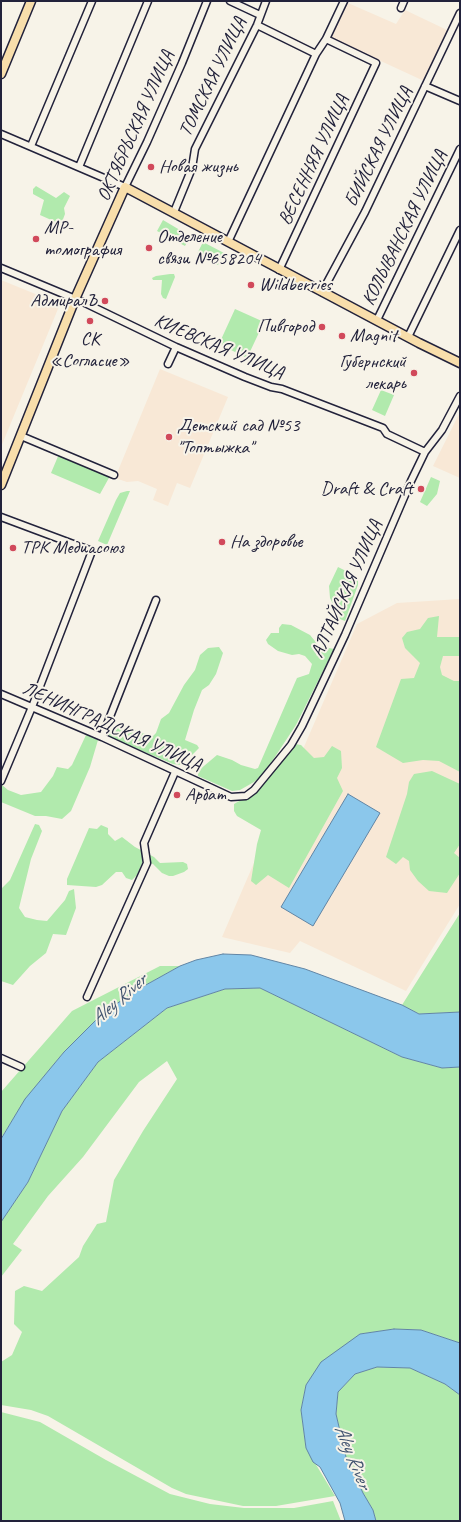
<!DOCTYPE html>
<meta charset="utf-8">
<style>
body{margin:0}
#map{position:relative;width:461px;height:1522px;overflow:hidden;background:#f7f3e8;font-family:Caveat,sans-serif}
canvas{display:block}
.frame{position:absolute;inset:0;border:2px solid #22223b;pointer-events:none}
</style>
<div id="map">
<canvas width="461" height="1522"></canvas>
<div class="frame"></div>
</div>
<script>
const ctx = document.querySelector('canvas').getContext('2d');
ctx.lineJoin = 'round';
function paint(path, color) { ctx.fillStyle = color; ctx.fill(path, 'evenodd'); }
const shape = rows => new Path2D(rows.map(r => 'M' + r).join(''));
function trace(path, color, width, dash) { ctx.strokeStyle = color; ctx.lineWidth = width; ctx.lineCap = dash ? 'butt' : 'round'; ctx.setLineDash(dash || []); ctx.stroke(path); }
function drawText(font, color, halo, rows, align = 'center') {
  ctx.font = font + ' Caveat,sans-serif'; ctx.lineWidth = 4; ctx.setLineDash([]); ctx.textBaseline = 'middle'; ctx.strokeStyle = halo; ctx.fillStyle = color; for (const [text, x, y, turn = 0] of rows) {
    ctx.save(); ctx.translate(x, y); ctx.rotate((+turn || 0) * Math.PI / 180); ctx.textAlign = isNaN(turn) ? turn : align; if (halo) ctx.strokeText(text, 0, 0); ctx.fillText(text, 0, 0); ctx.restore();
  }
}
paint(shape([
 [348,3,396,24,405,10,447,30,424,81,331,38],
 [1,280,60,304,1,447],
 [160,369,228,397,190,488,177,483,168,506,153,500,157,489,138,481,127,482,115,478],
 [460,412,460,478,433,466],
 [460,599,460,904,406,991,300,941,290,953,222,937,357,624,397,603]
]), '#f8e8d6');
paint(shape([
 [36,186,56,198,64,192,70,196,64,208,65,214,57,235,55,235,58,223,40,215,44,200,33,194,33,189],
 [163,220,190,236,185,246,157,231],
 [203,242,224,253,218,265,197,254],
 [170,274,174,274,175,277,166,299,163,298,161,294,162,280,153,280,152,278,156,276],
 [235,309,264,322,247,358,219,344],
 [381,390,394,395,385,416,372,410],
 [59,454,110,476,100,494,51,473],
 [431,477,440,481,437,494,427,506,420,502],
 [127,491,130,491,107,545,98,541,116,500,120,493],
 [338,567,356,576,358,579,358,585,345,621,332,616,335,608,330,598,329,586],
 [439,616,437,637,460,637,460,656,443,656,440,667,442,675,454,681,460,681,460,772,439,761,423,760,403,763,376,747,401,679,414,678,420,663,405,648,402,638,407,632,420,629,428,618],
 [282,624,291,625,310,635,319,646,334,649,296,725,263,775,254,782,240,790,232,791,198,776,198,771,217,755,232,760,241,765,255,769,258,768,297,678,309,674,312,664,305,656,299,654,292,655,278,651,268,644,266,640,271,633,279,633,279,628],
 [219,647,223,653,216,674,209,685,202,690,194,710,185,740,197,745,199,748,192,755,189,756,185,759,180,765,173,764,109,737,108,732,110,728,120,723,142,733,153,736,156,733,161,719,169,713,184,685,195,670,200,655,208,648],
 [86,735,98,740,90,767,71,811,62,819,46,816,35,816,1,802,2,785,8,790,21,795,41,792,53,776,57,767,68,769,72,765],
 [295,744,301,745,314,758,324,757,332,746,341,751,342,768,337,778,343,791,289,888,268,875,256,885,251,881,257,844,261,830,237,816,234,811,234,804,253,793,264,784,279,763],
 [432,771,460,784,460,844,454,853,460,858,460,873,447,893,429,891,418,881,410,870,409,861,403,857,396,864,386,857,407,794,409,782,414,774],
 [35,824,39,825,42,831,31,859,19,908,25,917,37,920,47,921,65,900,69,891,74,889,76,908,66,935,53,934,46,953,30,966,13,985,1,981,1,889,10,880],
 [101,825,108,828,108,834,115,841,122,837,135,847,154,857,160,863,183,862,187,864,188,869,184,872,173,876,169,876,162,873,153,864,143,861,137,875,132,880,126,878,122,872,116,872,102,885,96,887,67,885,67,879,89,828,97,829],
 [460,913,460,1012,419,1014,402,1005],
 [160,966,180,966,135,991,102,1014,64,1052,26,1099,1,1138,1,1092,72,1011],
 [260,988,402,1057,442,1068,460,1067,460,1343,421,1330,394,1329,360,1334,306,1385,301,1410,306,1448,335,1496,276,1506,243,1506,186,1494,172,1488,48,1416,31,1410,1,1405,1,1362,12,1355,22,1332,14,1324,15,1291,24,1286,42,1291,79,1257,83,1246,97,1224,106,1222,114,1180,143,1131,177,1079,167,1061,139,1082,83,1157,48,1196,13,1244,22,1250,1,1277,1,1222,28,1182,62,1111,98,1062,167,1008,225,989],
 [377,1367,410,1368,445,1384,460,1395,460,1521,376,1521,373,1510,363,1493,346,1457,336,1414,338,1392,355,1374],
 [1,1412,40,1422,106,1460,170,1494,210,1504,244,1508,294,1508,333,1501,341,1521,1,1521]
]), '#b1eaad');
const water = shape([
 [348,794,380,813,313,926,281,907,348,794],
 [223,954,251,955,305,969,402,1005,419,1014,460,1012,460,1067,442,1068,402,1057,260,988,225,989,167,1008,98,1062,62,1111,28,1182,1,1222,1,1139,25,1099,64,1052,102,1014,135,991,180,966,196,960,223,954],
 [394,1329,421,1330,460,1343,460,1395,445,1384,410,1368,377,1367,355,1374,338,1392,336,1414,346,1457,363,1493,373,1510,376,1521,345,1521,340,1503,320,1467,313,1462,306,1448,301,1410,306,1385,321,1362,360,1334,394,1329]
]);
paint(water, '#8bc7eb');
trace(water, '#6185a5', 1);
const minor = shape([
 [230,1,260,15],
 [401,8,404,1],
 [257,25,316,54],
 [425,86,460,101],
 [1,134,125,187,147,142,182,63,207,1],
 [31,146,92,1],
 [79,167,148,1],
 [174,212,192,168,195,149,257,25,266,1],
 [228,242,316,54,326,39,344,1],
 [1,268,85,303,176,347,245,377,271,387,282,389,383,428,387,434,425,452],
 [279,270,376,63,326,39],
 [322,292,365,212,460,13],
 [377,320,460,149],
 [408,337,460,230],
 [168,364,176,347],
 [21,436,114,475],
 [1,517,92,551,32,707,1,781],
 [1,694,102,737,231,797,246,796,254,790,291,745,302,726,345,635,411,481,425,452,442,430,460,396],
 [102,737,156,600],
 [87,997,147,863,144,843,175,772],
 [1,1058,21,1067]
]);
const major = shape([
 [1,74,31,1],
 [1,485,75,299,125,187,419,343,460,363]
]);
trace(minor, '#22223b', 9);
trace(major, '#22223b', 11);
trace(minor, '#f7f3e8', 6);
trace(major, '#f8deab', 8);
for (const [x, y, r, color] of [
 [151,167,4,"#d1495b"],
 [36,239,4,"#d1495b"],
 [149,248,4,"#d1495b"],
 [251,285,4,"#d1495b"],
 [105,301,4,"#d1495b"],
 [90,321,4,"#d1495b"],
 [322,327,4,"#d1495b"],
 [342,336,4,"#d1495b"],
 [414,373,4,"#d1495b"],
 [169,437,4,"#d1495b"],
 [421,489,4,"#d1495b"],
 [222,542,4,"#d1495b"],
 [13,548,4,"#d1495b"],
 [177,795,4,"#d1495b"]
]) { const dot = new Path2D(); dot.arc(x, y, r, 0, 2 * Math.PI); ctx.fillStyle = color; ctx.fill(dot); trace(dot, '#f7f3e8', 1.5); }
drawText('19px', '#22223b', '#f7f3e8', [
 ["ТОМСКАЯ УЛИЦА",213,77,-64],
 ["ОКТЯБРЬСКАЯ УЛИЦА",136,126,-66],
 ["БИЙСКАЯ УЛИЦА",379,147,-64],
 ["ВЕСЕННЯЯ УЛИЦА",314,160,-65],
 ["КОЛЫВАНСКАЯ УЛИЦА",405,228,-64],
 ["КИЕВСКАЯ УЛИЦА",219,347,23],
 ["АЛТАЙСКАЯ УЛИЦА",347,589,-66],
 ["ЛЕНИНГРАДСКАЯ УЛИЦА",112,727,24]
]);
drawText('19px', '#22223b', '#f7f3e8', [
 ["Новая жизнь",159,167],
 ["МР-",44,228],
 ["томография",44,250],
 ["Отделение",157,237],
 ["связи №658204",157,259],
 ["Wildberries",259,285],
 ["АдмиралЪ",97,301,"right"],
 ["Пивгород",314,327,"right"],
 ["Magnit",350,336],
 ["СК",90,339,"center"],
 ["«Согласие»",90,361,"center"],
 ["Губернский",406,362,"right"],
 ["лекарь",406,384,"right"],
 ["Детский сад №53",177,426],
 ["''Топтыжка''",177,448],
 ["Draft & Craft",413,489,"right"],
 ["На здоровье",230,542],
 ["ТРК Медиасоюз",21,548],
 ["Арбат",185,795]
], 'left');
drawText('italic 20px', '#425470', '#f7f3e8', [
 ["Aley River",119,1000,-41],
 ["Aley River",352,1457,68]
]);
</script>
